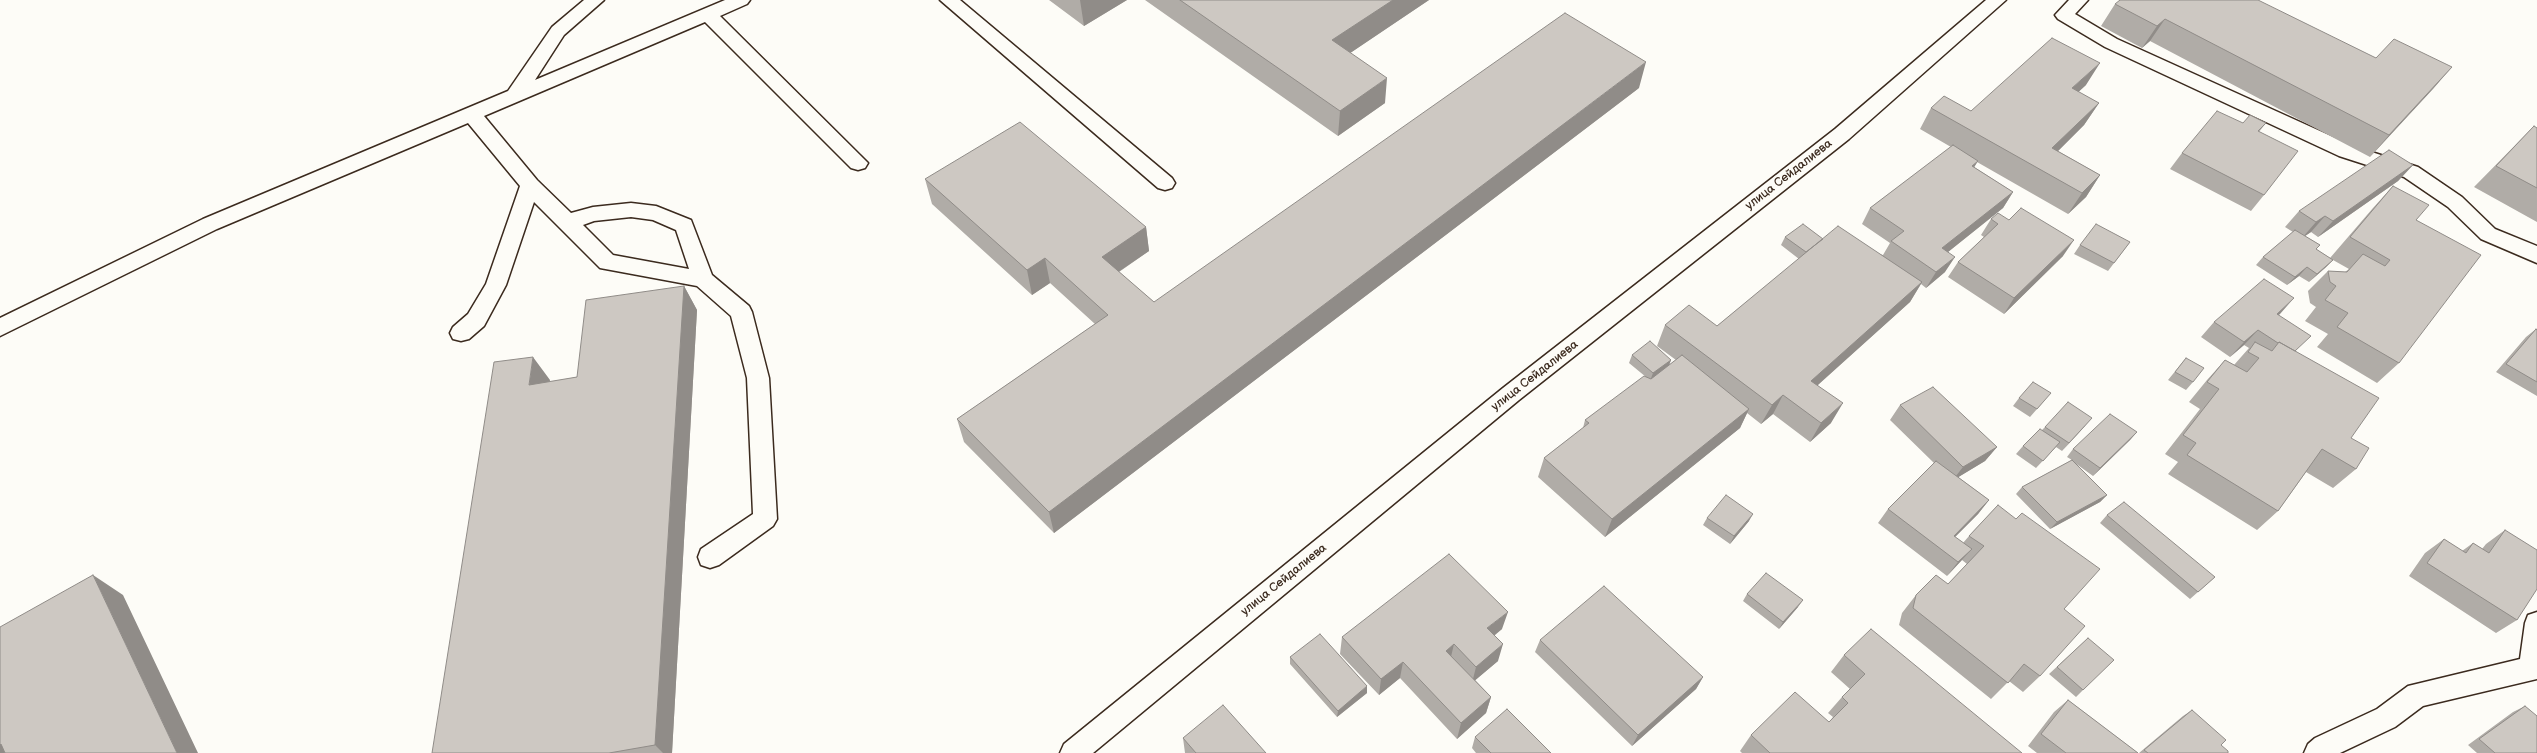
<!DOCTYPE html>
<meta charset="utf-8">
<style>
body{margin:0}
canvas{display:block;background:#fdfcf7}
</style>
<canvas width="2537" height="753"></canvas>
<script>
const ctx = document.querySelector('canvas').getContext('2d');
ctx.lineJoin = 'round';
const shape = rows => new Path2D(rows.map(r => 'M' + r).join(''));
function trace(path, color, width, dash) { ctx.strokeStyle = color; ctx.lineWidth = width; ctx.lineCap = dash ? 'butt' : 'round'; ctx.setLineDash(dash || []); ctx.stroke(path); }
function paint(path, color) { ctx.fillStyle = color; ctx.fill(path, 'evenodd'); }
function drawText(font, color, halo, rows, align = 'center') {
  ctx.font = font + ' "Balsamiq Sans",sans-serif'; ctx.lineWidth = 4; ctx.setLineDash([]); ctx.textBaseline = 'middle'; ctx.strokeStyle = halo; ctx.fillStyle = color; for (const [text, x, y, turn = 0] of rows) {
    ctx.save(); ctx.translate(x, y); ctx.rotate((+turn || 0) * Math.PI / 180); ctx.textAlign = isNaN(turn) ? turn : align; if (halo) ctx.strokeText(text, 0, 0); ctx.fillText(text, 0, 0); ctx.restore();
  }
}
const minor = shape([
 [584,0,604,0,564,35,535,80,725,0,750,0,747,4,720,16,868,163,865,168,858,170,851,168,705,22,484,116,537,180,571,213,593,207,631,203,656,206,691,220,712,275,749,306,752,312,769,378,777,519,773,526,719,565,710,568,701,565,698,557,701,549,753,514,747,378,731,316,697,286,600,268,534,202,506,285,484,326,469,339,461,341,453,339,450,333,453,327,468,314,486,284,520,186,468,123,217,229,0,336,0,318,203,219,508,91,552,27,584,0],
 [631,217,653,220,676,230,689,269,613,255,583,225,594,221,631,217],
 [940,0,960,0,1172,178,1175,183,1172,188,1165,190,1158,188,940,0],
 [1986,0,2006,0,1849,139,1519,400,1093,753,1060,753,1064,744,1503,388,1835,129,1986,0],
 [2069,0,2088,0,2075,14,2117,39,2353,146,2418,167,2462,197,2495,229,2537,246,2537,263,2481,239,2448,207,2404,177,2339,156,2105,47,2058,19,2055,15,2069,0],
 [2537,612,2537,679,2423,706,2395,727,2340,753,2304,753,2308,744,2315,738,2377,709,2408,686,2520,659,2525,623,2528,615,2537,612]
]);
trace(minor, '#3b2a1e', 3);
paint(minor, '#fdfcf7');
paint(shape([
 [1049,0,1127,0,1084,26],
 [1145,0,1429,0,1350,53,1385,103,1338,136],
 [2115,4,2376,58,2452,67,2370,157,2150,41,2142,48,2101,26],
 [2086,85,2078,92,2099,103,2084,125,2058,151,2100,175,2086,197,2068,214,1977,162,1974,167,2013,192,2003,208,1948,252,1945,272,1926,288,1921,284,1910,302,1818,385,1831,423,1810,442,1773,414,1761,424,1747,413,1740,428,1605,537,1538,477,1544,458,1583,428,1585,420,1646,377,1629,363,1632,355,1671,360,1669,365,1676,360,1657,346,1665,325,1717,326,1799,259,1781,245,1785,237,1823,239,1883,255,1890,243,1862,224,1870,208,1951,147,1920,129,1931,108,1971,111],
 [1639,88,1054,533,964,442,957,419,1095,324,1050,283,1032,295,932,204,925,179,1146,227,1149,251,1119,272,1154,302],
 [2243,123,2266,123,2259,132,2264,195,2251,211,2170,169,2182,153],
 [2534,126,2537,128,2537,222,2474,187],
 [2413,165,2398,181,2318,237,2311,232,2305,236,2320,245,2316,249,2330,258,2373,208,2393,186,2416,220,2399,363,2377,383,2317,347,2328,334,2305,321,2316,307,2310,303,2308,291,2328,271,2345,272,2349,269,2333,260,2325,268,2309,282,2299,276,2287,285,2256,265,2263,257,2293,232,2285,227,2299,211],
 [1991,219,2009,220,2063,256,2004,314,1948,277,1958,262,1984,237,1981,235],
 [2130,242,2108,271,2074,254,2080,245],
 [684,286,697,310,672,753,432,753,550,380,550,382,577,377],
 [2278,315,2296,351,2351,438,2356,469,2333,488,2306,472,2278,511,2257,530,2168,474,2178,462,2165,454,2200,409,2189,402,2207,380,2225,360,2234,365,2249,348,2244,345,2230,357,2201,337,2214,322],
 [2536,329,2537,330,2537,396,2496,372,2526,337],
 [2186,358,2193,382,2186,390,2168,380],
 [2019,398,2044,401,2030,417,2013,406],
 [1900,405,1997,447,1985,461,1958,477,1989,500,1978,514,1955,537,1963,543,1969,536,1998,505,2064,609,2040,676,2023,692,2009,681,1991,699,1899,625,1902,613,1916,595,1948,584,1967,564,1962,560,1947,576,1878,523,1888,509,1934,463,1890,420],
 [2085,426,2062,451,2056,447,2036,468,2016,454,2023,446,2042,430,2045,427],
 [2137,432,2130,440,2093,476,2075,463,2107,495,2100,502,2050,529,2016,494,2022,487,2072,460,2067,457,2073,449],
 [2107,515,2215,577,2190,599,2100,523],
 [1707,518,1749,521,1730,544,1703,525],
 [2505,530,2517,620,2496,633,2409,576,2425,553,2444,539,2462,551,2473,543,2482,549,2486,544],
 [1747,594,1798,607,1779,629,1743,601],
 [1502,629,1494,636,1498,661,1475,680,1491,697,1486,713,1457,739,1400,678,1379,695,1340,654,1342,637],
 [2088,638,2083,690,2076,697,2049,674],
 [1540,640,1703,677,1696,689,1632,746,1535,652],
 [1844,655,2022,753,1742,753,1740,751,1751,735,1829,722,1833,717,1828,713,1842,697,1850,689,1831,672],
 [1290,657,1367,693,1337,717,1290,664],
 [2068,700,2138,753,2037,753,2028,746,2054,712],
 [2525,706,2537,753,2477,753,2468,745,2513,712],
 [2192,710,2228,753,2139,753,2183,716],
 [1475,737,1551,753,1476,753,1472,748],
 [1183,738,1266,753,1185,753]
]), '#b0aca7');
paint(shape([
 [1080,0,1127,0,1084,26],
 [1393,0,1429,0,1331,66,1332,40],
 [2165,19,2150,41,2142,48,2157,26],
 [1646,62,1639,88,1054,533,1049,512],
 [2100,63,2086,85,2059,110,2072,88],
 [2452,67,2433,89,2370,157,2389,135],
 [1387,78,1385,103,1338,136,1340,111],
 [2099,103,2084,125,2039,170,2052,148],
 [1978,161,1968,177,1972,166],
 [2413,165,2398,181,2318,237,2333,221],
 [2100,175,2086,197,2068,214,2082,193],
 [2013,192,2003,208,1933,264,1942,248],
 [2325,216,2311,232,2302,238,2316,222],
 [1146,227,1149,251,1105,281,1102,257],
 [2074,240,2063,256,2004,314,2014,298],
 [1955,257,1945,272,1926,288,1936,272],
 [1045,258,1050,283,1032,295,1027,270],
 [2333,260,2325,268,2309,282,2317,274],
 [2307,267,2299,276,2287,285,2295,277],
 [1922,282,1910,302,1801,400,1811,381],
 [684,286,697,310,672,753,663,753,655,745],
 [2294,298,2280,314,2263,329,2277,314],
 [2258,330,2244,345,2230,357,2244,342],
 [533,357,550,380,546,408,529,385],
 [1671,360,1668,368,1650,381,1653,373],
 [1783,395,1773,414,1761,424,1772,405],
 [1843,403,1831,423,1810,442,1821,423],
 [1749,409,1740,428,1605,537,1612,519],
 [2092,418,2085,426,2062,451,2069,443],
 [2137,432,2130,440,2093,476,2100,468],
 [1997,447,1985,461,1952,481,1963,467],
 [2107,495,2100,502,2050,529,2057,522],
 [1989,500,1978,514,1943,549,1954,536],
 [1753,514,1749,521,1730,544,1734,536],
 [1972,549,1960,562,1947,576,1958,562],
 [93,575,123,595,198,753,177,753],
 [1803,600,1798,607,1779,629,1783,622],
 [1508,612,1502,629,1482,645,1487,628],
 [1454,644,1450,661,1446,651],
 [1503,644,1498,661,1472,683,1476,667],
 [1403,662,1400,678,1379,695,1381,679],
 [1703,677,1696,689,1632,746,1638,735],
 [1367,686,1367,693,1337,717,1338,711],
 [1491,697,1486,713,1457,739,1461,723],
 [1,744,19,753,0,753,0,745]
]), '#908c88');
const building = shape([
 [1180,0,1393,0,1332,40,1387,78,1340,111,1180,0],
 [2120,0,2258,0,2376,58,2394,39,2452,67,2389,135,2165,19,2157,26,2115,4,2120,0],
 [1565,13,1646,62,1049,512,957,419,1108,315,1045,258,1027,270,925,179,1020,122,1146,227,1102,257,1154,302,1565,13],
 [2052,38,2100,63,2072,88,2099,103,2052,148,2100,175,2082,193,1931,108,1944,96,1971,111,2052,38],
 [2217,111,2243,123,2250,115,2266,123,2258,131,2298,151,2264,195,2182,153,2217,111],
 [2534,126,2537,128,2537,188,2496,166,2534,126],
 [1953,145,1978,161,1972,166,2013,192,1942,248,1955,257,1936,272,1891,241,1904,231,1870,208,1953,145],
 [2389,150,2413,165,2333,221,2325,216,2316,222,2299,211,2389,150],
 [2393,186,2429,205,2416,220,2481,255,2399,363,2337,327,2348,313,2325,300,2336,286,2330,282,2328,271,2347,272,2363,254,2385,266,2390,260,2350,237,2393,186],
 [2021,208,2074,240,2014,298,1958,262,1998,224,1991,219,1998,213,2009,220,2021,208],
 [1803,224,1823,239,1806,252,1785,237,1803,224],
 [2096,224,2130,242,2114,263,2080,245,2096,224],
 [1838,226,1922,282,1811,381,1843,403,1821,423,1783,395,1772,405,1665,325,1689,305,1717,326,1838,226],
 [2295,230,2320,245,2316,249,2333,260,2317,274,2307,267,2295,277,2263,257,2295,230],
 [2264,279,2294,298,2277,314,2311,336,2295,351,2279,342,2278,343,2258,330,2244,342,2214,322,2264,279],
 [684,286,655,745,609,753,432,753,494,362,533,357,529,385,577,377,586,300,684,286],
 [2536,329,2537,330,2537,382,2506,364,2536,329],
 [1650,341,1671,360,1653,373,1632,355,1650,341],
 [2255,342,2272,351,2279,342,2379,398,2351,438,2369,448,2356,469,2322,449,2278,511,2187,455,2196,443,2183,435,2219,389,2207,382,2225,360,2247,372,2259,358,2248,352,2255,342],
 [1682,355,1749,409,1612,519,1544,458,1589,423,1585,420,1644,376,1651,379,1682,355],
 [2186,358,2204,368,2193,382,2175,372,2186,358],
 [2033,382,2051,393,2037,409,2019,398,2033,382],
 [1933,387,1997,447,1963,467,1900,405,1933,387],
 [2068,402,2092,418,2069,443,2045,427,2068,402],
 [2110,414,2137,432,2100,468,2073,449,2110,414],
 [2040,429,2060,442,2043,461,2023,446,2040,429],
 [2072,460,2107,495,2057,522,2022,487,2072,460],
 [1936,461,1989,500,1954,536,1972,549,1958,562,1888,509,1936,461],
 [1726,495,1753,514,1734,536,1707,518,1726,495],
 [2124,502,2215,577,2198,592,2107,515,2124,502],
 [1998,505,2016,519,2022,513,2100,569,2064,609,2085,626,2040,676,2024,664,2008,683,1913,608,1916,595,1936,575,1948,584,1984,546,1969,536,1998,505],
 [2505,530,2537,550,2537,589,2517,620,2427,563,2444,539,2466,553,2473,543,2489,553,2505,530],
 [1449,554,1508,612,1487,628,1503,644,1476,667,1454,644,1446,651,1491,697,1461,723,1403,662,1381,679,1342,637,1449,554],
 [1766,573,1803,600,1783,622,1747,594,1766,573],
 [93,575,177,753,5,753,1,744,0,745,0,627,93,575],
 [1604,586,1703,677,1638,735,1540,640,1604,586],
 [1871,629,2022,753,1770,753,1751,735,1795,692,1829,722,1848,703,1842,697,1865,674,1844,655,1871,629],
 [1320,634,1367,686,1338,711,1290,657,1320,634],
 [2088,638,2114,660,2083,690,2057,667,2088,638],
 [2068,700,2138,753,2066,753,2041,734,2068,700],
 [1223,705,1266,753,1196,753,1183,738,1223,705],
 [2525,706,2537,716,2537,753,2495,753,2479,739,2525,706],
 [1507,709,1551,753,1491,753,1475,737,1507,709],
 [2192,710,2226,740,2221,745,2228,751,2228,753,2148,753,2144,750,2192,710]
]);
paint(building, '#cdc8c2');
trace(building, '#908c88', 1);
drawText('12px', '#3b2a1e', '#fdfcf7', [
 ["улица Сейдалиева",1789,175,-38],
 ["улица Сейдалиева",1535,376,-38],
 ["улица Сейдалиева",1284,580,-39]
]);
</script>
